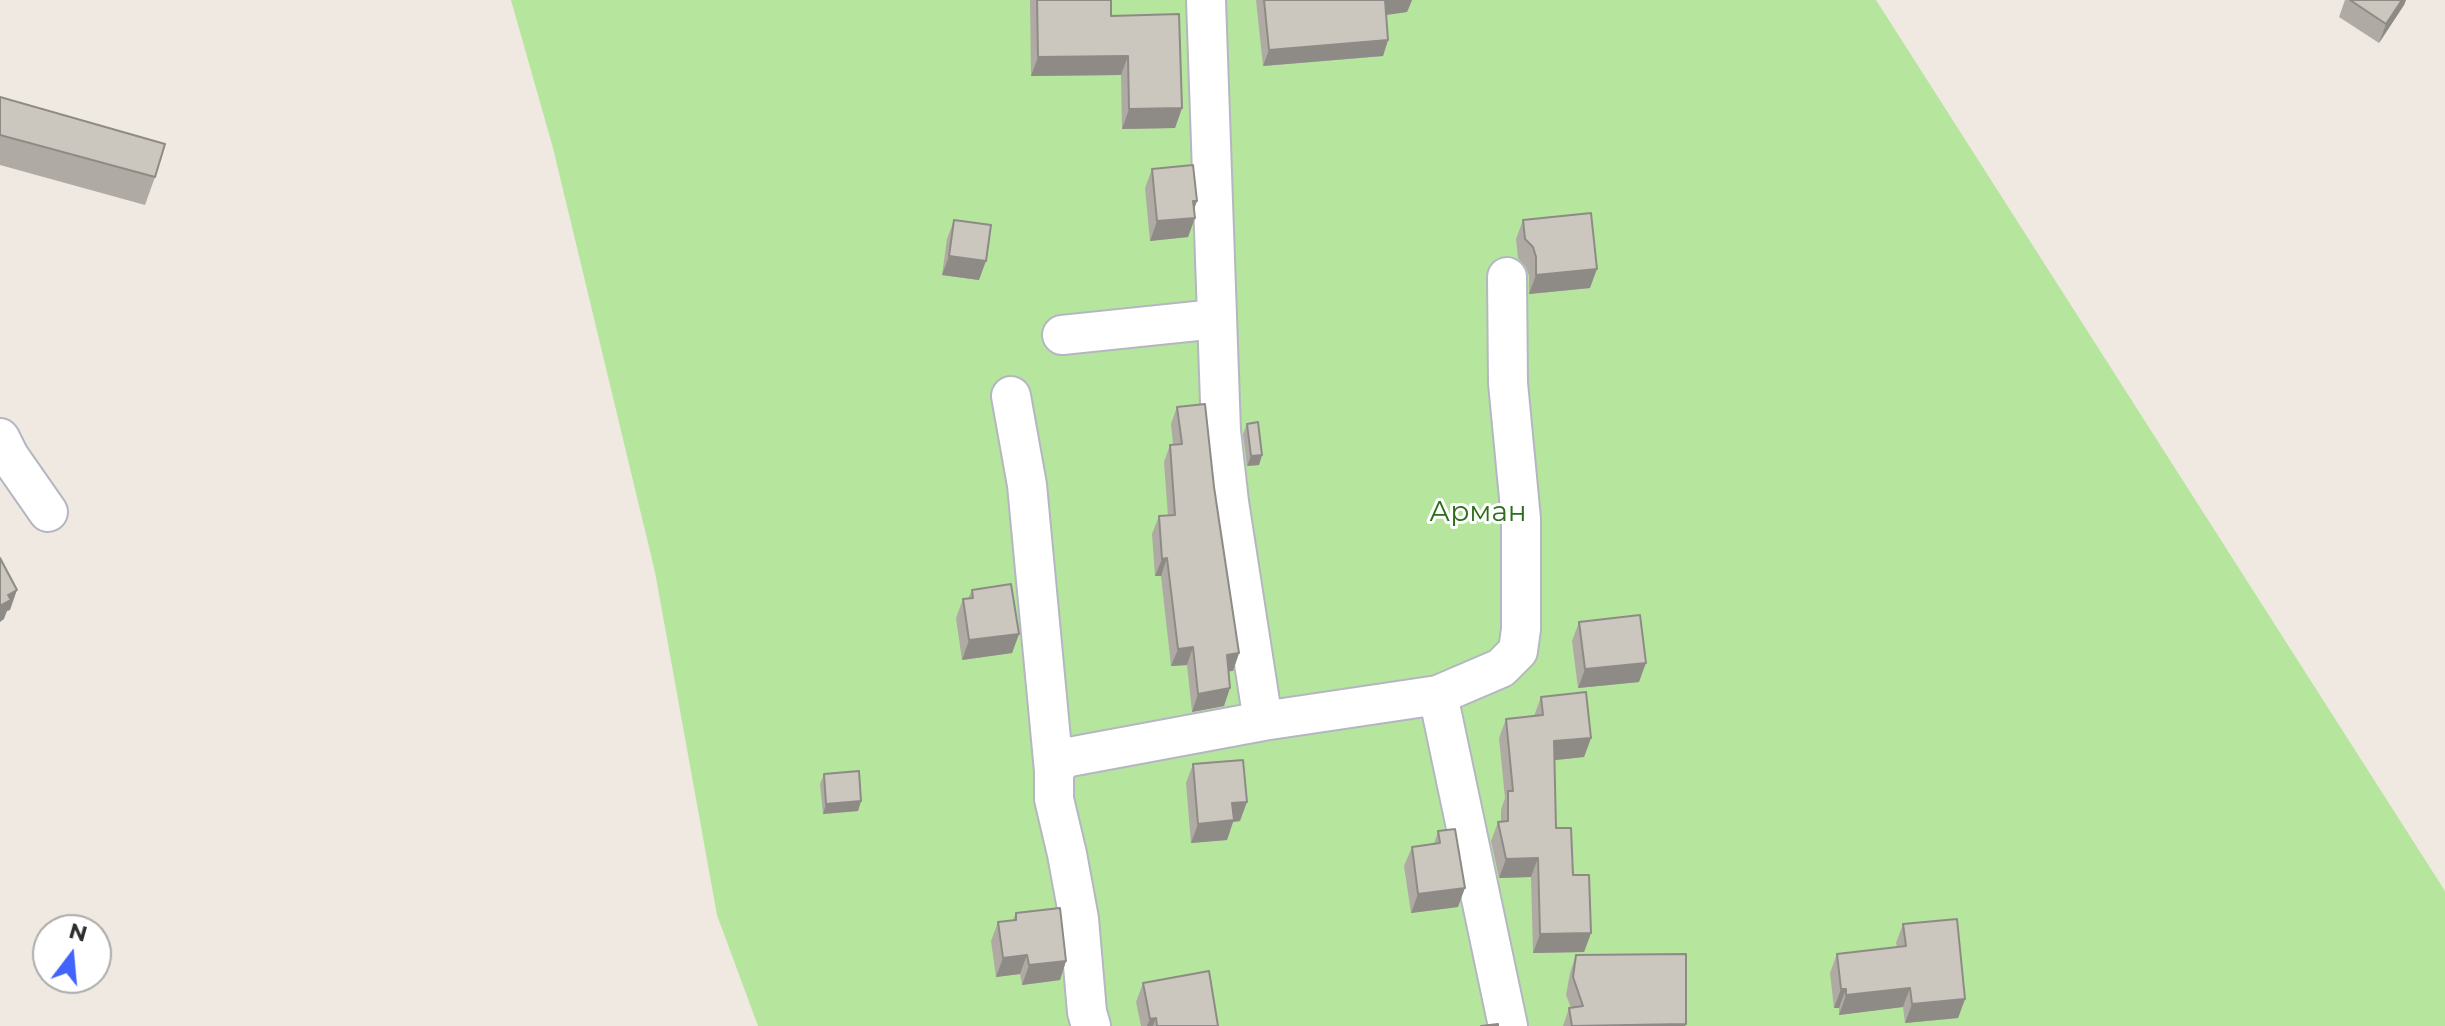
<!DOCTYPE html>
<meta charset="utf-8">
<style>
body{margin:0}
#map{position:relative;width:2445px;height:1026px;overflow:hidden;background:#efe9e1;font-family:Montserrat,sans-serif}
canvas{display:block}
.north{position:absolute;left:32px;top:914px;width:80px;height:80px;box-sizing:border-box;background:#fff;border:2px solid #ababab;border-radius:50%;rotate:16deg;font-size:22px;font-weight:700;line-height:32px;text-align:center;color:#2e2e2e}
.north::after{content:'';display:block;margin:auto;width:28px;height:36px;background:#4264fb;clip-path:polygon(50% 0,100% 100%,50% 72%,0 100%)}
</style>
<div id="map">
<canvas width="2445" height="1026"></canvas>
<div class="north">N</div>
</div>
<script>
const ctx = document.querySelector('canvas').getContext('2d');
ctx.lineJoin = 'round';
function paint(path, color) { ctx.fillStyle = color; ctx.fill(path, 'evenodd'); }
const shape = rows => new Path2D(rows.map(r => 'M' + r).join(''));
function trace(path, color, width, dash) { ctx.strokeStyle = color; ctx.lineWidth = width; ctx.lineCap = dash ? 'butt' : 'round'; ctx.setLineDash(dash || []); ctx.stroke(path); }
function drawText(font, color, halo, rows, align = 'center') {
  ctx.font = font + ' Montserrat,sans-serif'; ctx.lineWidth = 6; ctx.setLineDash([]); ctx.textBaseline = 'middle'; ctx.strokeStyle = halo; ctx.fillStyle = color; for (const [text, x, y, turn = 0] of rows) {
    ctx.save(); ctx.translate(x, y); ctx.rotate((+turn || 0) * Math.PI / 180); ctx.textAlign = isNaN(turn) ? turn : align; if (halo) ctx.strokeText(text, 0, 0); ctx.fillText(text, 0, 0); ctx.restore();
  }
}
paint(shape([
 [511,0,1876,0,2445,891,2445,1026,758,1026,717,915,655,572,553,148]
]), '#b6e59e');
const minor = shape([
 [1206,0,1221,431,1229,502,1263,721],
 [1062,335,1216,319],
 [1011,396,1027,485,1054,771],
 [0,438,9,456,48,512],
 [1438,695,1508,1026],
 [1091,1026,1087,1012,1079,919,1067,854,1054,799,1054,771,1064,758,1263,721,1438,695,1501,668,1518,651,1521,629,1521,519,1508,383,1507,277]
]);
trace(minor, '#b4b7c1', 42);
trace(minor, '#fff', 38);
paint(shape([
 [1030,0,1111,0,1111,16,1182,108,1175,128,1122,129,1121,75,1031,76],
 [1256,0,1412,0,1407,12,1386,15,1388,40,1383,56,1263,66],
 [2345,0,2406,0,2404,5,2379,43,2339,17],
 [0,97,155,177,145,205,0,165],
 [1152,169,1197,201,1194,208,1195,218,1188,237,1150,241,1145,188],
 [954,220,979,280,942,275,947,239],
 [1523,220,1590,288,1529,294,1529,276,1526,267,1518,258,1516,239],
 [1177,407,1214,487,1239,653,1233,671,1229,671,1224,706,1192,712,1187,665,1171,666,1161,576,1155,576,1152,534,1159,516,1168,516,1164,462,1170,445,1173,444,1171,424],
 [1247,424,1262,455,1259,465,1247,466,1243,434],
 [972,590,1019,634,1012,653,962,660,956,618,963,599,968,599],
 [1579,622,1639,682,1578,688,1572,641],
 [1541,697,1591,738,1584,757,1554,760,1556,828,1573,875,1591,933,1584,952,1533,953,1531,877,1499,878,1491,841,1498,822,1501,822,1501,810,1505,798,1499,738,1506,719,1534,716],
 [1193,764,1240,821,1233,822,1227,840,1191,843,1186,783],
 [824,774,861,801,858,811,823,814,820,784],
 [1438,831,1458,907,1411,913,1404,866,1412,847,1434,844],
 [1016,913,1066,961,1060,980,1022,985,1020,974,996,977,991,941,998,922,1013,920],
 [1903,924,1965,999,1958,1018,1905,1023,1903,1007,1839,1015,1839,1008,1834,1008,1830,973,1837,954,1897,947,1896,943],
 [1576,955,1686,1024,1685,1026,1563,1026,1569,1008,1571,1008,1566,995,1570,973],
 [1143,983,1218,1026,1141,1026,1136,1002]
]), '#afaba4');
paint(shape([
 [1384,0,1412,0,1407,12,1378,16],
 [2402,0,2406,0,2404,5,2379,43,2386,24],
 [1388,40,1383,56,1263,66,1269,50],
 [1128,56,1121,75,1031,76,1038,57],
 [1182,108,1175,128,1122,129,1129,109],
 [1193,201,1197,201,1191,218,1195,218,1188,237,1150,241,1157,221],
 [949,256,986,261,979,280,942,275],
 [1597,269,1590,288,1529,294,1536,275],
 [1262,455,1259,465,1247,466,1251,456],
 [1167,558,1161,576,1155,576,1162,559],
 [17,590,10,610,7,611,4,619,0,622,0,606,8,595],
 [1019,634,1012,653,962,660,969,640],
 [1193,647,1187,665,1171,666,1178,649],
 [1239,653,1233,671,1221,672,1227,655],
 [1646,663,1639,682,1578,688,1585,669],
 [1230,688,1224,706,1192,712,1198,694],
 [1591,738,1584,757,1547,761,1554,741],
 [861,801,858,811,823,814,826,804],
 [1247,802,1240,821,1233,822,1227,840,1191,843,1198,824,1232,803],
 [1538,858,1531,877,1499,878,1506,859],
 [1465,888,1458,907,1411,913,1418,894],
 [1591,933,1584,952,1533,953,1540,934],
 [1027,955,1020,974,996,977,1003,958],
 [1066,961,1060,980,1022,985,1029,965],
 [1910,988,1903,1007,1839,1015,1846,995],
 [1841,989,1846,989,1839,1008,1834,1008],
 [1965,999,1958,1018,1905,1023,1912,1004],
 [1156,1018,1153,1026,1147,1026,1150,1019],
 [1625,1024,1686,1024,1685,1026,1625,1026]
]), '#8e8b86');
const building = shape([
 [1037,0,1111,0,1111,16,1179,14,1182,108,1129,109,1128,56,1038,57,1037,0],
 [1264,0,1385,0,1388,40,1269,50,1264,0],
 [2350,0,2402,0,2386,24,2350,0],
 [0,97,165,144,155,177,0,135,0,97],
 [1193,165,1197,201,1193,201,1195,218,1157,221,1152,169,1193,165],
 [1591,213,1597,269,1536,275,1536,257,1533,247,1525,239,1523,220,1591,213],
 [954,220,991,225,986,261,949,256,954,220],
 [1205,404,1214,487,1239,653,1227,655,1230,688,1198,694,1193,647,1178,649,1167,558,1162,559,1159,516,1175,515,1170,445,1182,444,1177,407,1205,404],
 [1258,422,1262,455,1251,456,1247,424,1258,422],
 [0,558,17,590,8,595,11,600,0,606,0,558],
 [1011,584,1019,634,969,640,963,599,973,598,972,590,1011,584],
 [1640,615,1646,663,1585,669,1579,622,1640,615],
 [1586,692,1591,738,1554,741,1556,828,1571,828,1573,875,1589,875,1591,933,1540,934,1538,858,1506,859,1498,822,1508,821,1508,791,1513,791,1506,719,1543,715,1541,697,1586,692],
 [1243,760,1247,802,1232,803,1234,820,1198,824,1193,764,1243,760],
 [859,771,861,801,826,804,824,774,859,771],
 [1455,829,1465,888,1418,894,1412,847,1440,843,1438,831,1455,829],
 [1060,908,1066,961,1029,965,1027,955,1003,958,998,922,1016,920,1016,913,1060,908],
 [1957,919,1965,999,1912,1004,1910,988,1846,995,1846,989,1841,989,1837,954,1906,946,1903,924,1957,919],
 [1686,954,1686,1024,1572,1026,1569,1008,1583,1006,1573,977,1576,955,1686,954],
 [1209,971,1218,1026,1157,1026,1156,1018,1150,1019,1143,983,1209,971],
 [1498,1024,1498,1026,1481,1026,1498,1024]
]);
paint(building, '#cbc7bf');
trace(building, '#8e8b86', 2);
drawText('28px', '#2c6e1b', '#fff', [
 ["Арман",1478,513]
]);
</script>
